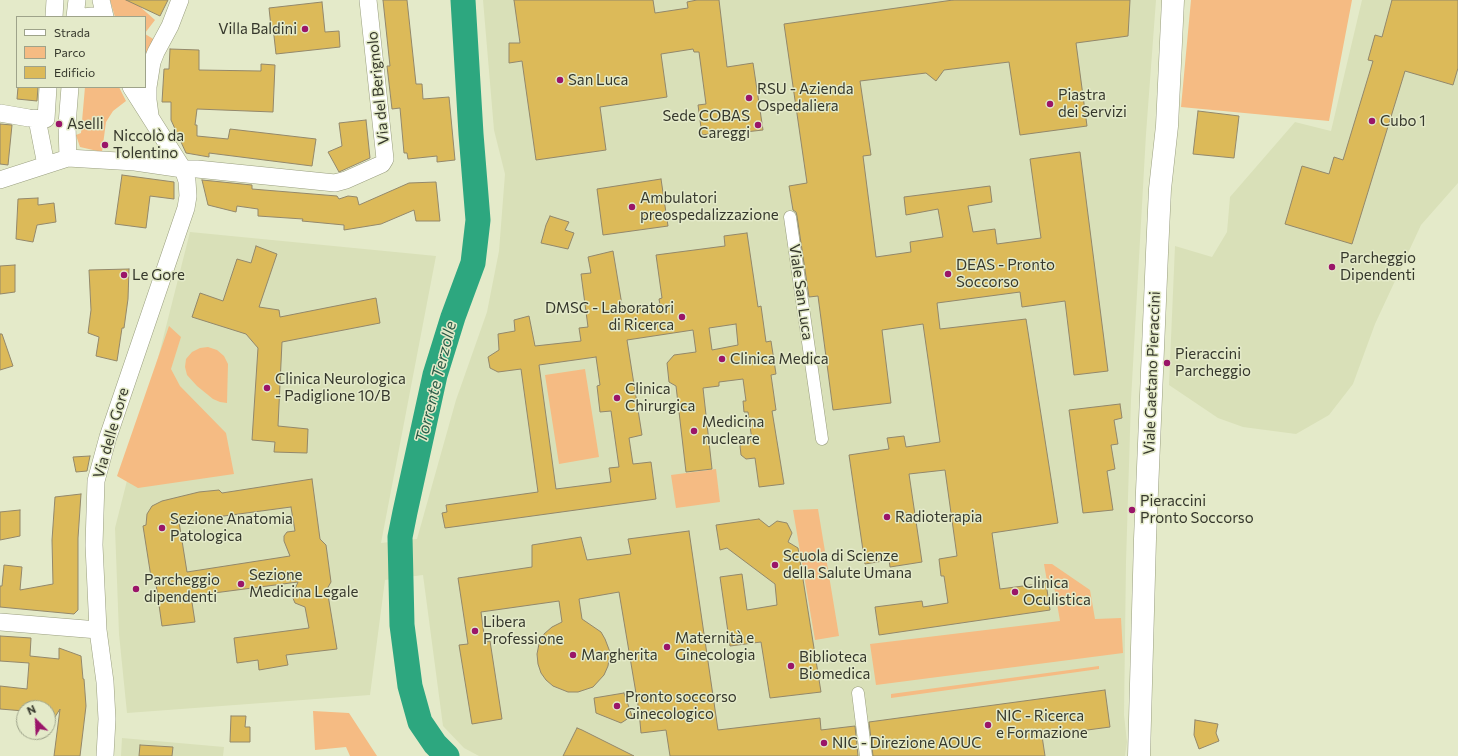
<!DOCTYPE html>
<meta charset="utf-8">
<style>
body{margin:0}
#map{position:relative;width:1458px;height:756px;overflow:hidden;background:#e4eac9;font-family:Commissioner,sans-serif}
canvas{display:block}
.legend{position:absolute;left:16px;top:16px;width:130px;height:72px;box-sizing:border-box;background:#e4eac9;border:1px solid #9ea38a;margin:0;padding:5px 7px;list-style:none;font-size:12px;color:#36382c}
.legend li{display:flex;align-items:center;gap:8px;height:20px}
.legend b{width:20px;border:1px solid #9ea38a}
.north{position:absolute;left:16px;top:700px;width:40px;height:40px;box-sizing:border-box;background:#e4eac9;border:1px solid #9ea38a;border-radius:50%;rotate:336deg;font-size:11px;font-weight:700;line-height:16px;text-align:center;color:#36382c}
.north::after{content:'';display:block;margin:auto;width:14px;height:18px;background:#9a1569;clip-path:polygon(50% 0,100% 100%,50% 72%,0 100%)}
</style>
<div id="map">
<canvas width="1458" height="756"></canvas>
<ul class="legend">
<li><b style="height:5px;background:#fff"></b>Strada</li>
<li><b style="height:11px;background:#f5bb83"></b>Parco</li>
<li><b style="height:11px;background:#dcba59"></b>Edificio</li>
</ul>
<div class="north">N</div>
</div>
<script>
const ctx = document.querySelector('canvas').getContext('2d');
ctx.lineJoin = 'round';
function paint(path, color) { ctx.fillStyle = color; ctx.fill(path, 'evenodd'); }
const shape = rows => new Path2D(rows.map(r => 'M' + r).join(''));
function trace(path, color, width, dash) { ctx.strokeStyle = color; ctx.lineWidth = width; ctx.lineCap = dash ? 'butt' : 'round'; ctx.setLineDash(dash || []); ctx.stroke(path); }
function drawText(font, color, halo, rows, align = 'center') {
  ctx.font = font + ' Commissioner,sans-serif'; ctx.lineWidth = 3; ctx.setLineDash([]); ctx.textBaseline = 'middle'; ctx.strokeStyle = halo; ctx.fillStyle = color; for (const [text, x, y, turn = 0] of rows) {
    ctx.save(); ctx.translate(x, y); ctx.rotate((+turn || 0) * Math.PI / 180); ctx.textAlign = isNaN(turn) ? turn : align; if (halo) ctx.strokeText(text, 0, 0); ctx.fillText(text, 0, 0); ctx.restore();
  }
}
paint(shape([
 [483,0,1156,0,1146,134,1131,400,1126,562,1124,715,1127,742,1125,756,479,756,464,748,443,726,423,575,385,580,370,695,127,713,119,634,115,528,190,232,436,256,381,543,417,539,456,400,487,312,499,251,505,174,494,130],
 [1362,0,1458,0,1458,183,1421,225,1375,324,1353,384,1329,415,1296,434,1243,427,1218,418,1169,385,1175,246,1212,257,1227,232,1230,197,1295,122,1331,131],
 [122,738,224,747,223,756,121,756]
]), '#d9e0b8');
paint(shape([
 [110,0,139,0,138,5,155,20,145,33,145,17,115,17],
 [1191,0,1352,0,1329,121,1181,107],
 [145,34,155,40,145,60],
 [85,87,119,87,126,101,113,111,106,122,102,152,80,147,76,135,81,133],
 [169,326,181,337,171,369,180,386,226,433,234,474,138,488,117,476],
 [208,347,217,350,224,356,228,364,227,403,220,402,213,399,197,386,187,375,185,367,186,359,192,352,200,348],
 [585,369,599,457,559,464,545,375],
 [716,469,720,502,676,508,671,475],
 [818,509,839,636,815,640,793,510],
 [1044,564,1052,564,1090,590,1095,619,1121,618,1123,653,876,685,870,644,1060,621,1054,586,1048,587],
 [1099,666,1099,669,891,698,891,694],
 [313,711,349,713,377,756,350,756,346,747,315,750]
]), '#f5bb83');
trace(shape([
 [447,756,435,744,420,722,410,686,402,625,400,537,405,512,435,375,453,317,473,263,478,220,471,134,463,0]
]), '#2da77f', 25);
const building = shape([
 [126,0,168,0,160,16,126,0],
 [383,0,407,0,416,84,422,84,423,99,449,97,455,160,437,162,437,156,408,159,407,153,404,153,400,108,392,109,387,66,390,66,383,0],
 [514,0,653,0,655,13,688,8,687,2,697,0,719,0,727,67,753,63,763,130,745,132,744,129,702,135,698,105,706,104,699,52,694,52,693,49,661,54,667,97,600,107,606,150,536,160,522,61,509,63,509,43,520,43,514,0],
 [953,0,1130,0,1128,36,1076,43,1087,126,1020,135,1009,62,944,70,936,81,926,73,860,81,871,155,863,156,876,257,911,252,910,242,943,237,938,209,906,215,904,197,990,186,992,202,968,206,973,232,995,229,997,244,1041,238,1030,159,1080,152,1108,371,1074,375,1065,301,1022,307,1020,292,937,303,940,329,1026,319,1058,523,992,533,1000,589,1046,583,1050,610,879,635,875,607,922,601,923,607,948,603,944,576,941,576,939,559,957,556,945,470,909,474,922,562,890,567,889,560,865,564,849,455,889,449,887,438,904,436,906,447,940,442,923,324,882,330,891,403,833,410,818,296,809,297,797,216,796,212,793,210,789,186,807,183,784,24,953,0],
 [1392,0,1458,0,1458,68,1453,85,1405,71,1352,244,1285,224,1302,166,1329,174,1334,157,1343,160,1373,61,1368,60,1375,35,1382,37,1392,0],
 [322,2,325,32,339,31,340,47,276,54,273,27,271,27,269,8,322,2],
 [170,49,199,50,199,70,261,71,261,64,275,65,273,112,197,109,195,125,197,125,197,136,228,139,230,129,316,139,312,166,209,153,209,157,186,153,171,120,171,102,162,102,164,69,169,69,170,49],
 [18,87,38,87,37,101,17,99,18,87],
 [1198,111,1239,116,1234,158,1193,154,1198,111],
 [366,120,370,158,339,172,328,152,342,146,339,123,366,120],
 [0,124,12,125,8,165,0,164,0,124],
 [122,175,174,182,174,199,150,196,146,228,115,224,122,175],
 [661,179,668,226,603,235,597,189,661,179],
 [202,180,252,185,252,189,337,196,339,199,348,196,357,197,359,205,409,183,436,182,440,221,416,221,414,210,381,224,344,230,344,225,302,221,303,219,258,216,258,209,237,206,236,212,208,205,202,180],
 [38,198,38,205,54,203,56,222,37,225,33,242,16,239,18,199,38,198],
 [550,216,569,222,565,230,574,233,568,249,541,243,546,225,550,216],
 [747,233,758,307,761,306,766,342,771,341,776,374,771,375,776,410,772,411,784,484,759,487,755,458,746,459,741,455,740,446,744,441,752,440,748,412,744,412,743,401,746,401,743,379,719,382,719,386,703,388,712,469,686,472,676,386,669,382,667,363,674,355,696,352,693,330,627,340,642,435,629,438,633,464,651,462,656,499,445,528,442,513,447,512,446,505,538,492,521,369,498,372,490,368,488,357,499,350,498,334,515,331,514,320,529,316,535,346,581,341,579,328,588,327,581,274,591,273,588,257,613,251,623,311,660,305,659,299,662,298,656,255,725,246,724,236,747,233],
 [736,324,738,345,712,350,709,328,736,324],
 [596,357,600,385,597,386,600,412,611,411,619,467,609,468,611,482,556,489,539,365,596,357],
 [256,246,277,254,259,307,279,310,280,317,376,298,380,323,282,342,278,426,308,429,307,453,274,452,275,442,252,440,258,348,246,334,192,317,200,293,223,301,237,259,251,263,256,246],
 [15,265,15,292,0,294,0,266,15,265],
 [129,269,128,299,124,328,122,328,117,361,96,356,99,337,88,333,91,310,89,270,129,269],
 [0,334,2,334,13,366,0,370,0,334],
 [1120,404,1122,418,1114,420,1118,444,1111,445,1115,469,1107,471,1113,510,1083,513,1069,410,1120,404],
 [90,456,87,471,76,472,73,457,90,456],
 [312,479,320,539,326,545,331,582,327,589,337,649,286,655,288,665,259,670,258,660,237,663,234,638,309,628,305,607,295,603,292,596,298,582,191,596,195,622,162,626,155,577,151,577,143,526,146,525,147,514,152,506,162,501,199,492,219,490,222,493,312,479],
 [291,507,295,531,287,532,284,536,284,541,290,556,187,572,179,522,291,507],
 [81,494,78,538,78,610,74,614,0,607,0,586,2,586,4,565,22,567,20,590,53,584,52,540,55,497,81,494],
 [20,510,20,536,0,540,0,512,20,510],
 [759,519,769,527,777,521,787,523,792,533,788,542,798,548,821,692,770,698,761,642,730,646,720,577,742,574,747,610,777,605,775,584,727,548,720,550,716,525,759,519],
 [689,531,718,730,820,718,821,730,855,726,858,756,670,756,666,730,641,733,639,711,619,592,579,599,582,619,601,632,605,639,610,652,608,666,604,675,593,687,578,692,568,692,553,686,546,680,541,673,538,664,537,654,539,644,544,634,552,627,562,622,559,601,481,612,485,642,490,641,502,719,472,724,459,645,468,644,458,578,532,567,532,545,581,537,587,560,631,554,628,539,689,531],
 [0,636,31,638,30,656,59,659,59,648,81,656,83,679,84,679,86,706,80,756,54,756,60,709,48,728,48,708,24,708,24,711,0,709,0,686,27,689,29,663,0,661,0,636],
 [1105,690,1110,727,1042,736,1045,756,873,756,869,722,1105,690],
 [624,693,632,716,621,723,596,713,594,698,624,693],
 [231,716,246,716,245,727,250,727,250,742,230,742,231,716],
 [1195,720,1218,724,1216,733,1219,741,1199,749,1194,735,1195,720],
 [577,728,582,730,634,756,563,756,577,728],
 [140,745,173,747,172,756,139,756,140,745]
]);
paint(building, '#dcba59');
trace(building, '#93886b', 1);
const pedestrian = shape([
 [790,217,822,439],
 [858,693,866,756]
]);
const minor = shape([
 [101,0,105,17],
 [54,17,55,0],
 [75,17,77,0],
 [84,17,92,16,105,17],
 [0,113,29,118,46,119,48,87],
 [150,115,148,100,148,87,152,62,156,52,170,26,180,0],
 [37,119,46,165],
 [68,158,67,125,70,87],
 [0,180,68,158,135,162,183,169,197,169,335,183,346,180,382,164,385,159,368,0],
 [0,622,98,630],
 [105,756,107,719,105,682,98,630,94,545,96,481,108,437,186,208,188,196,187,181,183,169,131,87]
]);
const secondary = shape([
 [1139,756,1145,539,1157,253,1160,189,1167,126,1173,0]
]);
trace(pedestrian, '#999e7f', 13);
trace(minor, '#999e7f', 18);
trace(secondary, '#999e7f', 23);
trace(pedestrian, '#fff', 12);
trace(minor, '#fff', 17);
trace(secondary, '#fff', 22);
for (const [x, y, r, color] of [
 [305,29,4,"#9a1569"],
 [560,80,4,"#9a1569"],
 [749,98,4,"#9a1569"],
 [1050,104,4,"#9a1569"],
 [1372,121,4,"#9a1569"],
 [59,124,4,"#9a1569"],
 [758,125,4,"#9a1569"],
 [105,145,4,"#9a1569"],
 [632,207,4,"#9a1569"],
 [1332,267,4,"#9a1569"],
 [948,274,4,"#9a1569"],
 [124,275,4,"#9a1569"],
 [682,317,4,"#9a1569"],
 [722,359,4,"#9a1569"],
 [1167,363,4,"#9a1569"],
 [267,388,4,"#9a1569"],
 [617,398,4,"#9a1569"],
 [694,431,4,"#9a1569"],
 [1132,510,4,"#9a1569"],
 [887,517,4,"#9a1569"],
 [162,528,4,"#9a1569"],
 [775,565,4,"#9a1569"],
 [241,584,4,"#9a1569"],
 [136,589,4,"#9a1569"],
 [1015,592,4,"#9a1569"],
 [475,631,4,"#9a1569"],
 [667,647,4,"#9a1569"],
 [573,655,4,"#9a1569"],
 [791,666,4,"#9a1569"],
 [617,706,4,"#9a1569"],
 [988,725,4,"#9a1569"],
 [824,743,4,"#9a1569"]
]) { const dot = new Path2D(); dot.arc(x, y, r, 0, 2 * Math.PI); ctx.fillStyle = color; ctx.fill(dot); trace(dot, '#e4eac9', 1.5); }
drawText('15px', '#36382c', '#e4eac9', [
 ["Villa Baldini",297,29,"right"],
 ["San Luca",568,80],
 ["RSU - Azienda",757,89],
 ["Ospedaliera",757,106],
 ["Piastra",1058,95],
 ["dei Servizi",1058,112],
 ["Sede COBAS",750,116,"right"],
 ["Careggi",750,133,"right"],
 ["Cubo 1",1380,121],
 ["Aselli",67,124],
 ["Niccolò da",113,136],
 ["Tolentino",113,153],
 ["Ambulatori",640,198],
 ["preospedalizzazione",640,215],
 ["Parcheggio",1340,258],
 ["Dipendenti",1340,275],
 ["DEAS - Pronto",956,265],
 ["Soccorso",956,282],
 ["Le Gore",132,275],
 ["DMSC - Laboratori",674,308,"right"],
 ["di Ricerca",674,325,"right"],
 ["Pieraccini",1175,354],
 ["Parcheggio",1175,371],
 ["Clinica Medica",730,359],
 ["Clinica Neurologica",275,379],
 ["- Padiglione 10/B",275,396],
 ["Clinica",625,389],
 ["Chirurgica",625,406],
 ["Medicina",702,422],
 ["nucleare",702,439],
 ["Pieraccini",1140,501],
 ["Pronto Soccorso",1140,518],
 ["Radioterapia",895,517],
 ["Sezione Anatomia",170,519],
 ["Patologica",170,536],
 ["Scuola di Scienze",783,556],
 ["della Salute Umana",783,573],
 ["Sezione",249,575],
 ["Medicina Legale",249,592],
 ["Parcheggio",144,580],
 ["dipendenti",144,597],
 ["Clinica",1023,583],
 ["Oculistica",1023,600],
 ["Libera",483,622],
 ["Professione",483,639],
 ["Maternità e",675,638],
 ["Ginecologia",675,655],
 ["Margherita",581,655],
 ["Biblioteca",799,657],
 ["Biomedica",799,674],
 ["Pronto soccorso",625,697],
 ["Ginecologico",625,714],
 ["NIC - Ricerca",996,716],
 ["e Formazione",996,733],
 ["NIC - Direzione AOUC",832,743]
], 'left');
drawText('15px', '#36382c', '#e4eac9', [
 ["Via del Berignolo",378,88,-96],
 ["Viale San Luca",801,292,82],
 ["Viale Gaetano Pieraccini",1152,373,-88],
 ["Via delle Gore",111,433,-74]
]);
drawText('italic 16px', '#2a5a47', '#e4eac9', [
 ["Torrente Terzolle",436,382,-76]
]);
</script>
